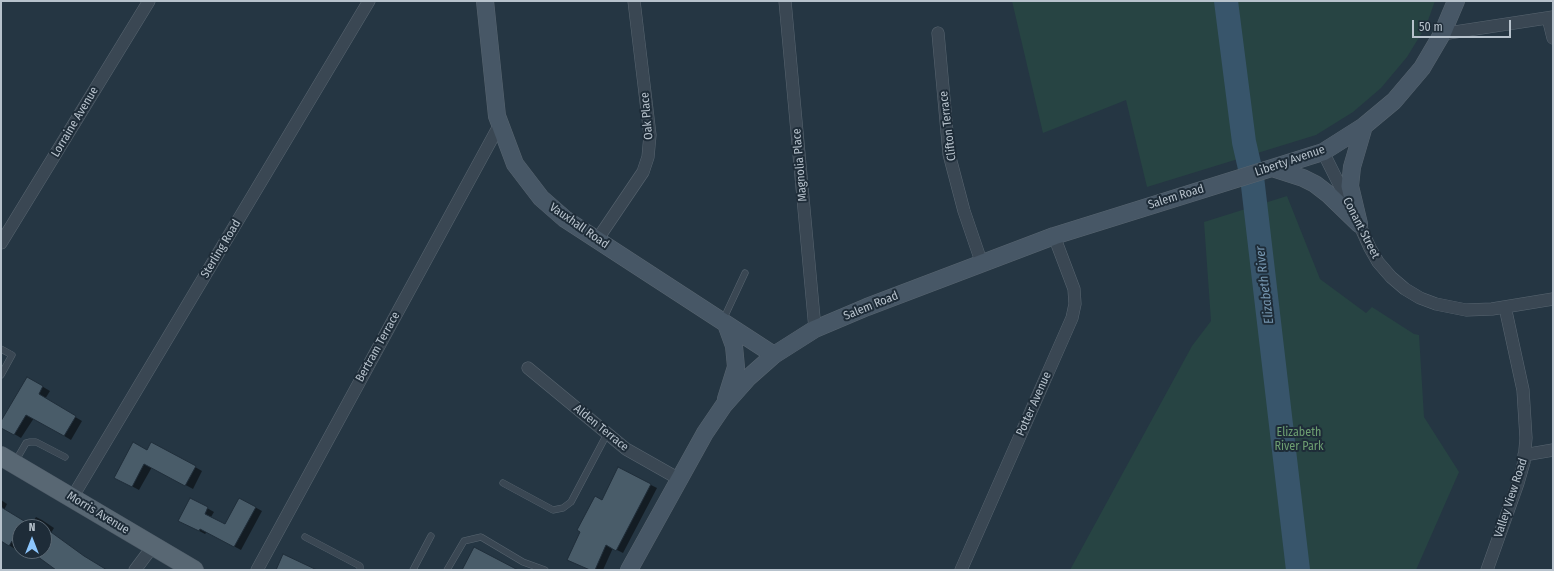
<!DOCTYPE html>
<style>
body{margin:0}
#map{position:relative;width:1554px;height:571px;overflow:hidden;background:#253643;font-family:"Fira Sans Condensed",sans-serif}
canvas{display:block}
.frame{position:absolute;inset:0;border:2px solid #b7c2cc;pointer-events:none}
.north{position:absolute;left:12px;top:519px;width:40px;height:40px;box-sizing:border-box;background:#1e2c38;border:1px solid #5b6873;border-radius:50%;rotate:0deg;font-size:11px;font-weight:700;line-height:16px;text-align:center;color:#b7c2cc}
.north::after{content:'';display:block;margin:auto;width:14px;height:18px;background:#8cc6fd;clip-path:polygon(50% 0,100% 100%,50% 72%,0 100%)}
.scale{position:absolute;left:1412px;top:20px;width:99px;height:18px;box-sizing:border-box;border:2px solid #b7c2cc;border-top:0;padding-left:5px;font-size:12px;line-height:14px;white-space:nowrap;color:#b7c2cc;-webkit-text-stroke:3px #1e2c38;paint-order:stroke}
</style>
<div id="map">
<canvas width="1554" height="571"></canvas>
<div class="frame"></div>
<div class="north">N</div>
<div class="scale">50 m</div>
</div>
<script>
const ctx = document.querySelector('canvas').getContext('2d');
ctx.lineJoin = 'round';
function paint(path, color) { ctx.fillStyle = color; ctx.fill(path, 'evenodd'); }
const shape = rows => new Path2D(rows.map(r => 'M' + r).join(''));
function trace(path, color, width, dash) { ctx.strokeStyle = color; ctx.lineWidth = width; ctx.lineCap = dash ? 'butt' : 'round'; ctx.setLineDash(dash || []); ctx.stroke(path); }
function drawText(font, color, halo, rows, align = 'center') {
  ctx.font = font + ' "Fira Sans Condensed",sans-serif'; ctx.lineWidth = 4; ctx.setLineDash([]); ctx.textBaseline = 'middle'; ctx.strokeStyle = halo; ctx.fillStyle = color; for (const [text, x, y, turn = 0] of rows) {
    ctx.save(); ctx.translate(x, y); ctx.rotate((+turn || 0) * Math.PI / 180); ctx.textAlign = isNaN(turn) ? turn : align; if (halo) ctx.strokeText(text, 0, 0); ctx.fillText(text, 0, 0); ctx.restore();
  }
}
paint(shape([
 [1012,1,1435,1,1426,26,1407,57,1381,88,1353,112,1316,135,1147,187,1126,100,1043,133],
 [1287,196,1320,279,1366,313,1372,307,1414,334,1419,335,1424,417,1459,472,1416,570,1070,570,1192,346,1211,321,1204,222]
]), '#274443');
paint(shape([
 [28,378,50,391,45,399,82,421,71,440,34,418,21,438,1,426,1,423],
 [147,451,195,467,202,471,193,489,152,467,139,490,122,481],
 [619,469,657,488,623,553,613,548,603,570,591,570,603,501],
 [191,499,214,512,211,517,225,526,240,499,262,511,241,550,207,532,205,534,186,524],
 [1,500,7,504,4,510,30,526,36,517,42,520,54,528,51,533,90,561,106,570,58,570,29,551,44,551,44,527,20,527,20,545,18,543,15,549,1,540]
]), '#0007');
trace(shape([
 [1226,1,1244,142,1252,177,1298,570]
]), '#38556b', 24);
const building = shape([
 [27,377,43,386,39,394,76,416,64,436,26,415,14,435,1,428,1,421,27,377],
 [133,442,147,450,151,442,196,466,185,486,144,464,132,487,114,478,133,442],
 [618,467,651,484,616,551,606,545,595,570,590,570,567,560,580,532,577,530,595,496,602,500,618,467],
 [190,498,208,507,205,514,225,524,239,498,256,507,234,547,200,529,199,531,178,521,190,498],
 [1,507,34,527,20,527,20,546,12,541,9,546,1,541,1,507],
 [44,527,84,556,107,570,56,570,30,551,44,551,44,527],
 [474,547,518,570,462,570,474,547],
 [283,554,317,570,276,570,283,554]
]);
paint(building, '#495c69');
trace(building, '#202e3a', 1);
const lane = shape([
 [723,320,745,273],
 [1,349,12,355,1,375],
 [15,462,26,443,30,442,36,442,65,457],
 [503,483,553,510,563,508,571,502,607,434],
 [305,537,360,566,360,570],
 [413,570,431,536],
 [447,570,464,541,481,537,523,562,545,570]
]);
const street = shape([
 [785,1,815,329],
 [1548,18,1553,38],
 [938,33,949,154,964,211,982,264],
 [1442,34,1553,17],
 [1323,152,1361,228,1370,248,1378,262,1391,277,1405,289,1420,298,1436,304,1466,310,1492,309,1553,299],
 [597,240,643,172,648,157,650,135,634,1],
 [1,243,149,1],
 [528,368,626,449,679,479],
 [1524,455,1553,450],
 [72,498,369,1],
 [135,570,153,546],
 [257,570,500,124],
 [961,570,1072,318,1075,304,1074,289,1054,236],
 [1487,570,1518,483,1524,462,1526,438,1523,390,1505,307]
]);
const secondary = shape([
 [485,1,497,116,515,164,541,198,565,219,774,355],
 [1272,168,1303,178,1315,184,1328,194,1359,224],
 [1359,224,1350,186,1352,167,1364,126],
 [726,399,736,367,734,346,726,324],
 [629,570,705,433,724,405,748,378,774,355,815,329,867,307,1054,236,1323,152,1364,126,1394,101,1422,68,1442,34,1456,1]
]);
const primary = shape([
 [1,456,194,570]
]);
trace(lane, '#586570', 7);
trace(street, '#586570', 13);
trace(secondary, '#586570', 18);
trace(primary, '#46535f', 20);
trace(lane, '#3a4753', 6);
trace(street, '#3a4753', 12);
trace(secondary, '#475766', 17);
trace(primary, '#586773', 19);
drawText('12px', '#b7c2cc', '#1e2c38', [
 ["Oak Place",647,116,-95],
 ["Lorraine Avenue",75,122,-59],
 ["Clifton Terrace",948,126,-97],
 ["Liberty Avenue",1290,161,-19],
 ["Magnolia Place",800,165,-95],
 ["Salem Road",1176,197,-17],
 ["Vauxhall Road",579,226,35],
 ["Conant Street",1361,228,63],
 ["Sterling Road",221,249,-59],
 ["Salem Road",871,306,-22],
 ["Bertram Terrace",378,347,-61],
 ["Potter Avenue",1034,404,-66],
 ["Alden Terrace",601,428,39],
 ["Valley View Road",1511,498,-72],
 ["Morris Avenue",98,513,31]
]);
drawText('12px', '#6d9e71', '#1e2c38', [
 ["Elizabeth",1299,433],
 ["River Park",1299,447]
]);
drawText('italic 13px', '#7697b1', '#1e2c38', [
 ["Elizabeth River",1265,285,-97]
]);
</script>
